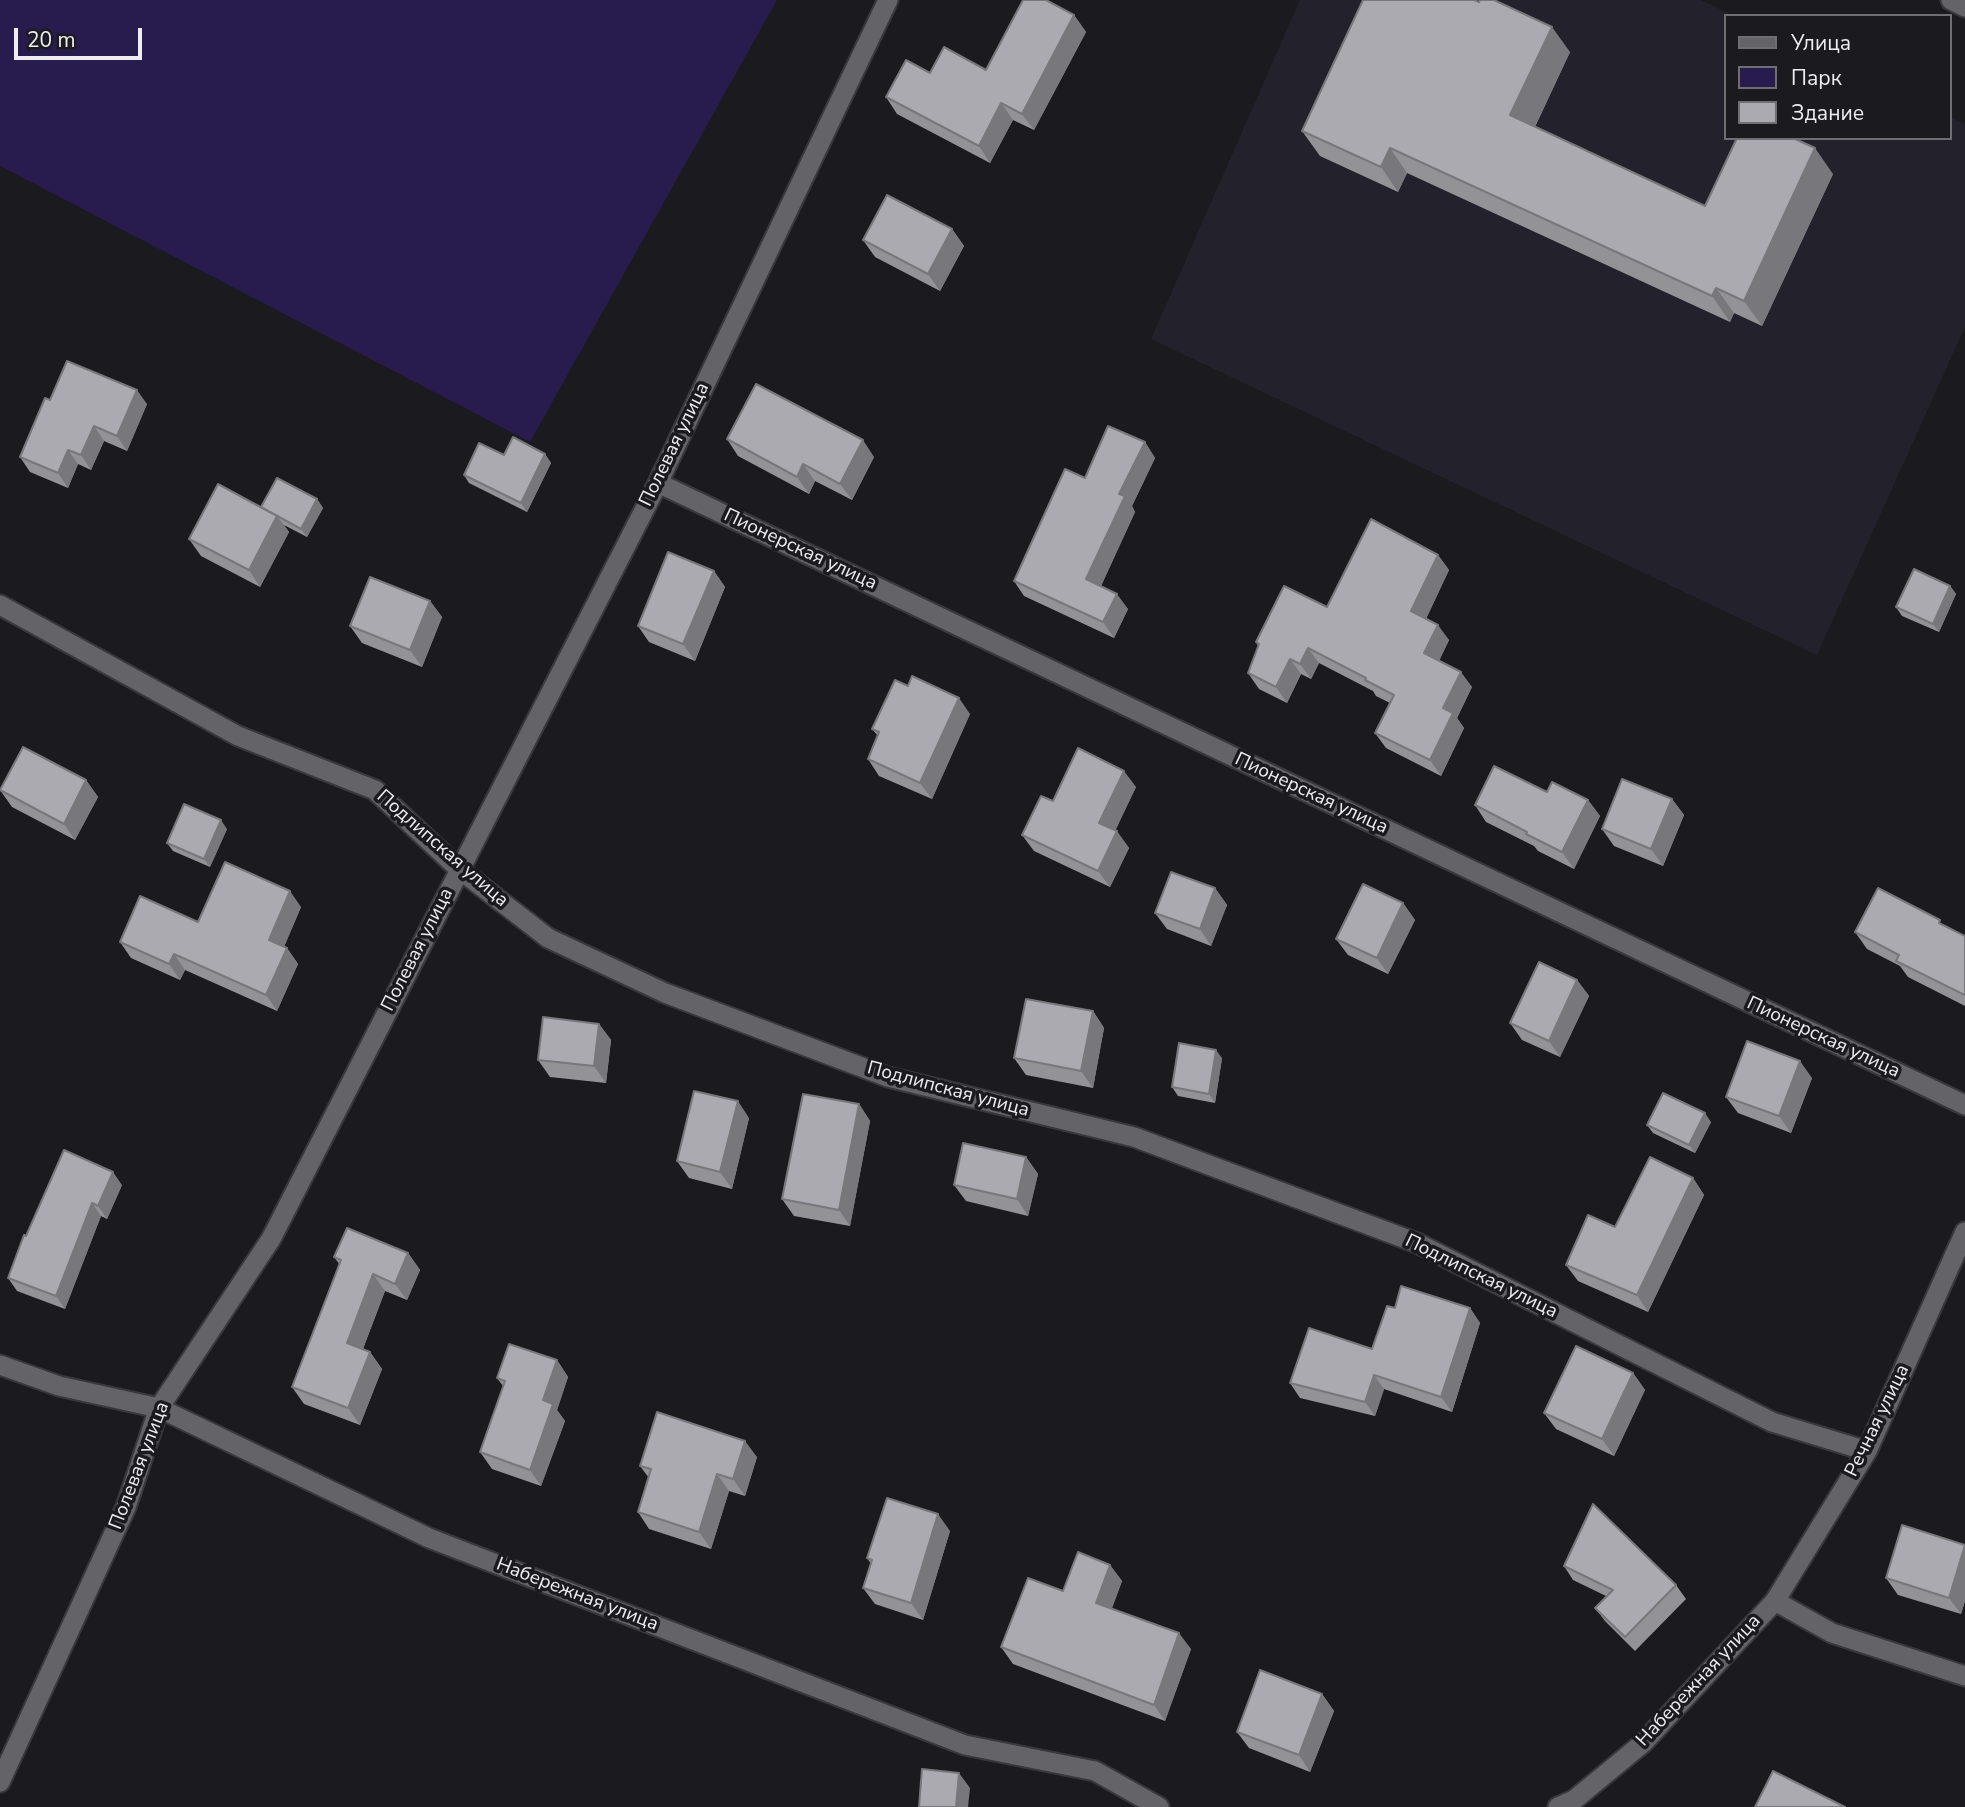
<!DOCTYPE html>
<meta charset="utf-8">
<style>
body{margin:0}
#map{position:relative;width:1965px;height:1807px;overflow:hidden;background:#1b1a1e;font-family:"Nunito Sans",sans-serif}
canvas{display:block}
.legend{position:absolute;left:1724px;top:14px;width:228px;height:126px;box-sizing:border-box;background:#1b1a1e;border:2px solid #6f6e72;margin:0;padding:9px 12px;list-style:none;font-size:21px;color:#eeedf0}
.legend li{display:flex;align-items:center;gap:14px;height:35px}
.legend b{width:35px;border:2px solid #6f6e72}
.scale{position:absolute;left:14px;top:28px;width:128px;height:32px;box-sizing:border-box;border:4px solid #eeedf0;border-top:0;padding-left:9px;font-size:21px;line-height:24px;white-space:nowrap;color:#eeedf0;-webkit-text-stroke:5px #1b1a1e;paint-order:stroke}
</style>
<div id="map">
<canvas width="1965" height="1807"></canvas>
<ul class="legend">
<li><b style="height:9px;background:#646368"></b>Улица</li>
<li><b style="height:19px;background:#271c4d"></b>Парк</li>
<li><b style="height:19px;background:#abaab0"></b>Здание</li>
</ul>
<div class="scale">20 m</div>
</div>
<script>
const ctx = document.querySelector('canvas').getContext('2d');
ctx.lineJoin = 'round';
function paint(path, color) { ctx.fillStyle = color; ctx.fill(path, 'evenodd'); }
const shape = rows => new Path2D(rows.map(r => 'M' + r).join(''));
function trace(path, color, width, dash) { ctx.strokeStyle = color; ctx.lineWidth = width; ctx.lineCap = dash ? 'butt' : 'round'; ctx.setLineDash(dash || []); ctx.stroke(path); }
function drawText(font, color, halo, rows, align = 'center') {
  ctx.font = font + ' "Nunito Sans",sans-serif'; ctx.lineWidth = 7; ctx.setLineDash([]); ctx.textBaseline = 'middle'; ctx.strokeStyle = halo; ctx.fillStyle = color; for (const [text, x, y, turn = 0] of rows) {
    ctx.save(); ctx.translate(x, y); ctx.rotate((+turn || 0) * Math.PI / 180); ctx.textAlign = isNaN(turn) ? turn : align; if (halo) ctx.strokeText(text, 0, 0); ctx.fillText(text, 0, 0); ctx.restore();
  }
}
paint(shape([
 [1300,0,1701,0,1734,16,1725,16,1725,138,1949,138,1949,117,1965,124,1965,327,1817,655,1151,339]
]), '#23222c');
paint(shape([
 [0,0,777,0,530,442,0,166]
]), '#271c4d');
const minor = shape([
 [1951,0,1965,7],
 [658,483,1965,1105],
 [0,605,238,736,375,790,459,869,548,938,665,993,888,1077,1134,1137,1417,1243,1772,1422,1867,1451],
 [0,1365,59,1386,159,1408,429,1538,965,1745,1095,1771,1159,1807],
 [1775,1601,1832,1633,1965,1676],
 [0,1782,126,1507,159,1408,271,1239,658,483,888,0],
 [1558,1807,1574,1800,1643,1743,1775,1601,1867,1451,1965,1232]
]);
trace(minor, '#39383b', 23);
trace(minor, '#646368', 19);
paint(shape([
 [1074,15,1086,32,1034,130,1013,120,990,163,897,114,886,97,930,73,986,70],
 [1570,52,1535,127,1705,206,1833,174,1762,326,1734,313,1730,322,1407,173,1398,192,1320,156,1302,131],
 [952,229,964,246,940,291,875,257,863,240],
 [50,400,147,404,127,451,104,441,91,470,78,464,68,488,30,472,20,457],
 [727,439,874,457,852,500,815,481,809,494,738,456],
 [1145,442,1155,458,1132,506,1135,512,1101,586,1128,609,1114,638,1024,596,1014,581,1085,478],
 [545,454,551,463,527,512,469,483,464,475,504,455],
 [317,499,323,508,307,537,284,525,289,532,260,587,201,556,189,539,261,507],
 [1438,555,1449,570,1426,619,1449,640,1439,661,1472,687,1457,718,1464,728,1441,776,1386,748,1375,733,1390,703,1376,696,1373,691,1319,663,1311,679,1301,674,1287,703,1259,689,1248,673,1258,646,1256,642,1327,607],
 [714,571,725,587,695,661,649,642,638,626],
 [1950,586,1956,594,1939,632,1902,616,1896,607],
 [430,601,442,617,422,667,362,643,350,626],
 [970,714,932,799,879,776,868,759,878,736,872,729],
 [86,780,98,797,75,840,12,807,0,790],
 [1136,787,1115,830,1129,848,1110,887,1034,851,1022,835,1053,801],
 [1547,792,1588,800,1600,816,1574,869,1538,851,1534,846,1486,822,1475,805],
 [1672,799,1684,815,1663,866,1614,846,1602,829],
 [227,829,210,867,173,851,167,843],
 [1215,888,1227,905,1211,946,1167,929,1155,913],
 [1403,903,1415,920,1388,974,1348,955,1336,939],
 [301,907,284,947,287,948,298,964,277,1011,185,970,180,980,131,958,120,942,198,922],
 [1945,926,1965,936,1965,1006,1908,977,1900,966,1867,949,1855,932],
 [1577,980,1589,996,1560,1057,1522,1040,1510,1023],
 [1093,1011,1104,1028,1093,1088,1026,1075,1014,1058],
 [599,1024,611,1040,606,1083,550,1077,538,1060],
 [1222,1058,1215,1103,1178,1096,1172,1087],
 [1812,1078,1791,1133,1738,1113,1726,1097],
 [859,1104,870,1121,850,1226,794,1216,782,1199],
 [749,1118,732,1189,689,1178,677,1161],
 [1711,1122,1695,1153,1653,1133,1647,1125],
 [1026,1157,1038,1174,1028,1216,966,1201,954,1185],
 [1693,1178,1704,1195,1648,1312,1578,1281,1566,1265,1615,1227],
 [122,1185,107,1219,101,1216,65,1309,17,1291,8,1278,26,1236],
 [408,1253,420,1270,407,1300,385,1291,363,1349,370,1352,382,1369,360,1425,304,1404,292,1387,340,1265,334,1257],
 [1395,1308,1470,1308,1480,1323,1452,1412,1384,1389,1375,1416,1300,1398,1290,1383,1372,1349],
 [557,1360,568,1377,557,1410,565,1421,541,1486,492,1469,480,1452,503,1386,497,1378],
 [1633,1373,1645,1390,1614,1456,1556,1429,1544,1413],
 [757,1457,745,1496,729,1491,711,1549,649,1529,638,1512,649,1478,640,1466],
 [950,1531,923,1620,875,1604,863,1588,871,1564,867,1558],
 [1965,1545,1965,1601,1961,1614,1898,1595,1886,1578],
 [1110,1565,1122,1581,1112,1608,1191,1649,1165,1721,1013,1664,1001,1647,1063,1591],
 [1564,1566,1676,1585,1686,1599,1635,1651,1605,1621,1595,1608,1606,1596,1573,1580],
 [1322,1694,1334,1711,1310,1772,1249,1748,1237,1732]
]), '#939297');
paint(shape([
 [1074,15,1086,32,1034,130,1022,114],
 [1552,27,1570,52,1528,141,1510,115],
 [1001,103,1013,120,990,163,979,146],
 [1390,148,1407,173,1398,192,1381,167],
 [1815,148,1833,174,1762,326,1744,301],
 [952,229,964,246,940,291,928,274],
 [1716,288,1734,313,1730,322,1712,296],
 [137,390,147,404,127,451,117,436],
 [94,426,104,441,91,470,81,455],
 [863,440,874,457,852,500,840,484],
 [1145,442,1155,458,1132,506,1135,512,1097,595,1086,579,1119,494],
 [68,450,78,464,68,488,58,473],
 [545,454,551,463,527,512,521,503],
 [803,464,815,481,809,494,797,477],
 [317,499,323,508,307,537,301,529],
 [277,516,289,532,260,587,249,570],
 [1438,555,1449,570,1422,627,1411,611],
 [714,571,725,587,695,661,683,644],
 [1950,586,1956,594,1939,632,1933,624],
 [1117,594,1128,609,1114,638,1103,622],
 [430,601,442,617,422,667,410,650],
 [1438,625,1449,640,1435,669,1424,653],
 [1308,648,1319,663,1311,679,1300,664],
 [1290,659,1301,674,1287,703,1276,687],
 [1461,672,1472,687,1457,718,1464,728,1441,776,1430,760,1443,708],
 [959,698,970,714,932,799,920,783],
 [1124,771,1136,787,1111,840,1099,823],
 [86,780,98,797,75,840,64,824],
 [1672,799,1684,815,1663,866,1651,849],
 [1588,800,1600,816,1574,869,1562,852],
 [221,820,227,829,210,867,204,859],
 [1117,831,1129,848,1110,887,1098,871],
 [1215,888,1227,905,1211,946,1200,929],
 [290,891,301,907,280,956,269,940],
 [1403,903,1415,920,1388,974,1377,958],
 [287,948,298,964,277,1011,266,995],
 [174,954,185,970,180,980,169,964],
 [1577,980,1589,996,1560,1057,1549,1041],
 [1093,1011,1104,1028,1093,1088,1081,1071],
 [599,1024,611,1040,606,1083,594,1066],
 [1216,1050,1222,1058,1215,1103,1209,1094],
 [1800,1061,1812,1078,1791,1133,1779,1116],
 [738,1101,749,1118,732,1189,720,1172],
 [859,1104,870,1121,850,1226,839,1210],
 [1705,1113,1711,1122,1695,1153,1689,1145],
 [1026,1157,1038,1174,1028,1216,1017,1199],
 [113,1172,122,1185,107,1219,98,1206],
 [1693,1178,1704,1195,1648,1312,1637,1295],
 [92,1203,101,1216,65,1309,56,1296],
 [408,1253,420,1270,407,1300,395,1284],
 [373,1274,385,1291,359,1359,347,1343],
 [1470,1308,1480,1323,1452,1412,1441,1397],
 [370,1352,382,1369,360,1425,348,1408],
 [557,1360,568,1377,557,1410,565,1421,541,1486,530,1470,543,1400],
 [1633,1373,1645,1390,1614,1456,1602,1439],
 [1374,1375,1384,1389,1375,1416,1365,1402],
 [745,1441,757,1457,745,1496,733,1479],
 [717,1474,729,1491,711,1549,699,1532],
 [938,1514,950,1531,923,1620,911,1603],
 [1965,1546,1965,1601,1961,1614,1949,1598],
 [1110,1565,1122,1581,1108,1619,1096,1603],
 [1179,1633,1191,1649,1165,1721,1154,1705],
 [1322,1694,1334,1711,1310,1772,1299,1755],
 [959,1773,970,1788,968,1807,956,1807]
]), '#78777b');
const building = shape([
 [1023,0,1046,0,1074,15,1022,114,1001,103,979,146,886,97,906,60,930,73,944,47,986,70,1023,0],
 [1363,0,1474,0,1479,2,1480,0,1494,0,1552,27,1510,115,1705,206,1737,138,1793,138,1815,148,1744,301,1716,288,1712,296,1390,148,1381,167,1302,131,1363,0],
 [887,195,952,229,928,274,863,240,887,195],
 [67,361,137,390,117,436,94,426,81,455,68,450,58,473,20,457,45,398,50,400,67,361],
 [756,384,863,440,840,484,803,464,797,477,727,439,756,384],
 [1108,426,1145,442,1119,494,1125,496,1086,579,1117,594,1103,622,1014,581,1065,469,1085,478,1108,426],
 [513,437,545,454,521,503,464,475,479,443,504,455,513,437],
 [277,478,317,499,301,529,261,507,277,478],
 [218,484,277,516,249,570,189,539,218,484],
 [1371,519,1438,555,1411,611,1438,625,1424,653,1461,672,1443,708,1453,713,1430,760,1375,733,1394,695,1365,680,1366,678,1308,648,1300,664,1290,659,1276,687,1248,673,1259,644,1256,642,1284,586,1327,607,1371,519],
 [668,552,714,571,683,644,638,626,668,552],
 [1914,569,1950,586,1933,624,1896,607,1914,569],
 [370,577,430,601,410,650,350,626,370,577],
 [912,676,959,698,920,783,868,759,879,732,872,729,895,680,908,686,912,676],
 [23,747,86,780,64,824,0,790,23,747],
 [1078,748,1124,771,1099,823,1117,831,1098,871,1022,835,1041,796,1053,801,1078,748],
 [1494,766,1547,792,1552,782,1588,800,1562,852,1526,834,1527,832,1475,805,1494,766],
 [1622,779,1672,799,1651,849,1602,829,1622,779],
 [184,804,221,820,204,859,167,843,184,804],
 [225,862,290,891,269,940,287,948,266,995,174,954,169,964,120,942,140,896,198,922,225,862],
 [1171,872,1215,888,1200,929,1155,913,1171,872],
 [1363,884,1403,903,1377,958,1336,939,1363,884],
 [1878,888,1940,920,1939,923,1965,936,1965,995,1896,961,1899,955,1855,932,1878,888],
 [1539,962,1577,980,1549,1041,1510,1023,1539,962],
 [1026,999,1093,1011,1081,1071,1014,1058,1026,999],
 [543,1017,599,1024,594,1066,538,1060,543,1017],
 [1747,1041,1800,1061,1779,1116,1726,1097,1747,1041],
 [1179,1043,1216,1050,1209,1094,1172,1087,1179,1043],
 [694,1091,738,1101,720,1172,677,1161,694,1091],
 [1663,1093,1705,1113,1689,1145,1647,1125,1663,1093],
 [803,1094,859,1104,839,1210,782,1199,803,1094],
 [963,1143,1026,1157,1017,1199,954,1185,963,1143],
 [64,1150,113,1172,98,1206,92,1203,56,1296,8,1278,24,1235,26,1236,64,1150],
 [1650,1157,1693,1178,1637,1295,1566,1265,1588,1215,1615,1227,1650,1157],
 [347,1228,408,1253,395,1284,373,1274,347,1343,370,1352,348,1408,292,1387,341,1260,334,1257,347,1228],
 [1401,1286,1470,1308,1441,1397,1374,1375,1365,1402,1290,1383,1309,1328,1372,1349,1387,1306,1395,1308,1401,1286],
 [509,1344,557,1360,543,1400,553,1404,530,1470,480,1452,505,1381,497,1378,509,1344],
 [1576,1346,1633,1373,1602,1439,1544,1413,1576,1346],
 [657,1412,745,1441,733,1479,717,1474,699,1532,638,1512,651,1469,640,1466,657,1412],
 [887,1498,938,1514,911,1603,863,1588,872,1560,867,1558,887,1498],
 [1593,1504,1676,1585,1625,1637,1595,1608,1613,1590,1564,1566,1593,1504],
 [1902,1525,1965,1545,1949,1598,1886,1578,1902,1525],
 [1078,1552,1110,1565,1096,1603,1179,1633,1154,1705,1001,1647,1028,1578,1063,1591,1078,1552],
 [1260,1670,1322,1694,1299,1755,1237,1732,1260,1670],
 [922,1769,959,1773,956,1807,919,1807,922,1769],
 [1773,1771,1845,1807,1755,1807,1773,1771]
]);
paint(building, '#abaab0');
trace(building, '#78777b', 2);
drawText('19px', '#eeedf0', '#1b1a1e', [
 ["Полевая улица",675,445,-64],
 ["Пионерская улица",800,550,25],
 ["Пионерская улица",1311,794,25],
 ["Подлипская улица",442,849,41],
 ["Полевая улица",418,950,-63],
 ["Пионерская улица",1823,1038,25],
 ["Подлипская улица",948,1090,15],
 ["Подлипская улица",1481,1277,26],
 ["Речная улица",1878,1421,-64],
 ["Полевая улица",140,1466,-69],
 ["Набережная улица",577,1595,21],
 ["Набережная улица",1699,1681,-47]
]);
</script>
